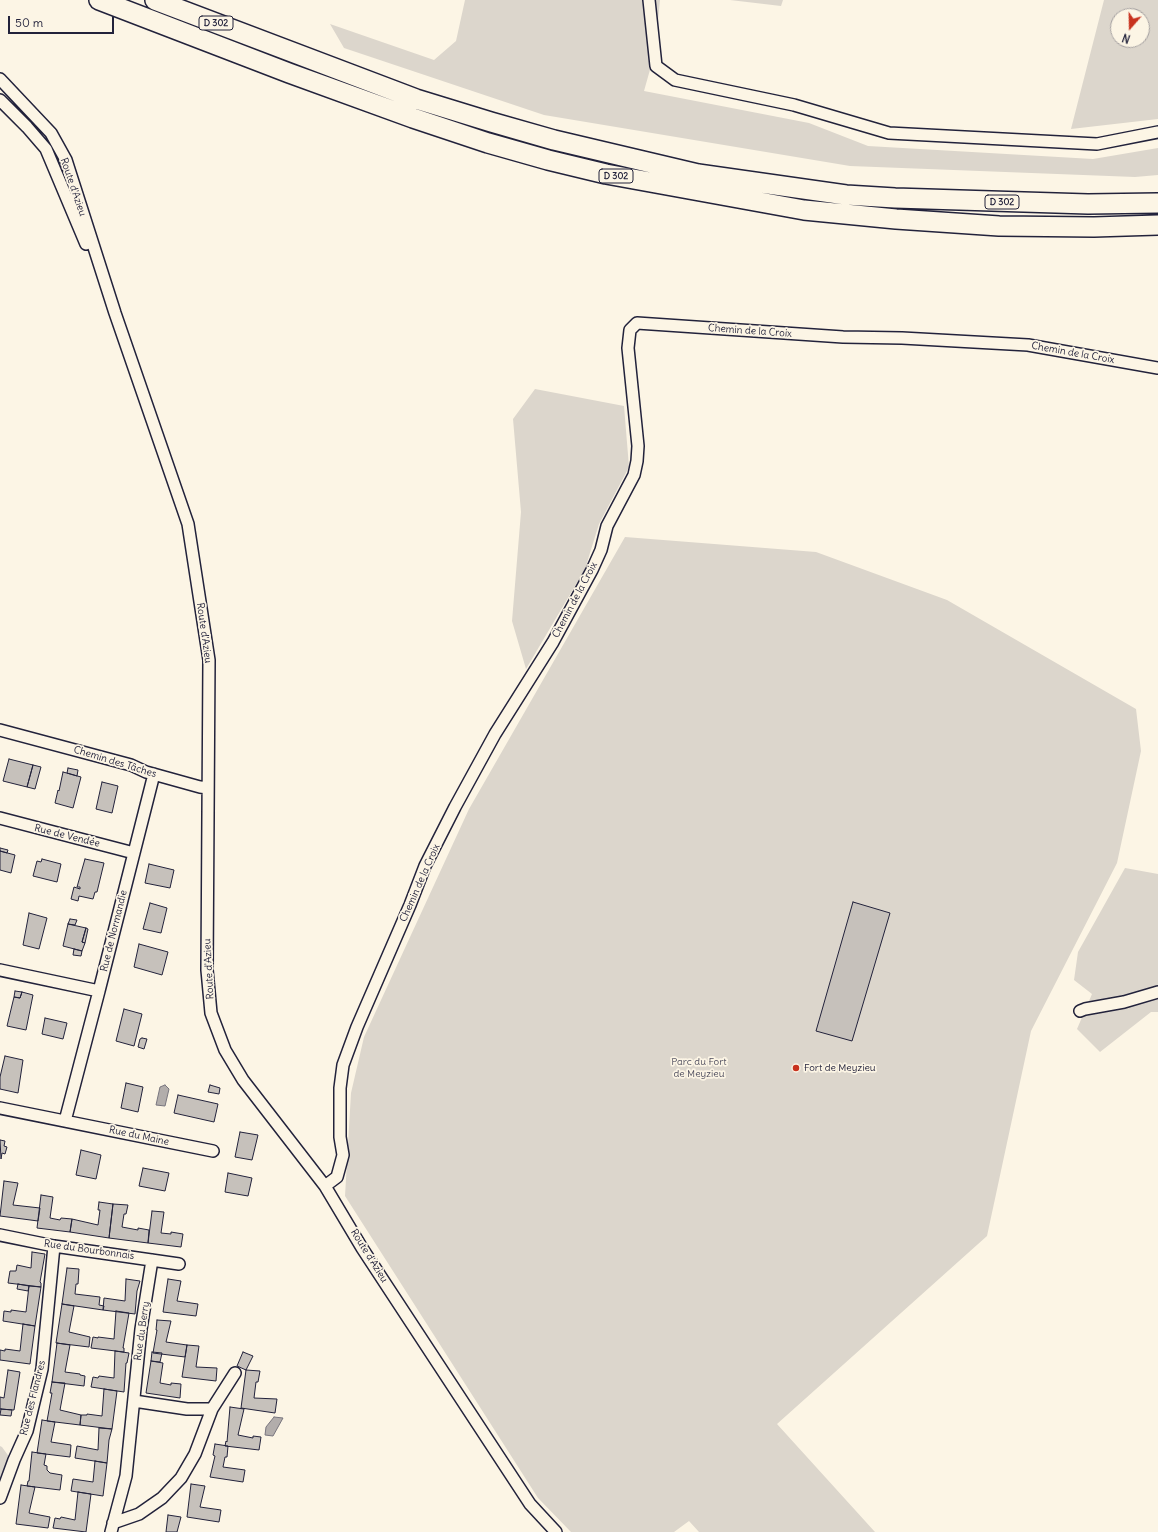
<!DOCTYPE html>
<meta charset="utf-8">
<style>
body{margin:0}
#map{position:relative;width:1158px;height:1532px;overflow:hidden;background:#fcf5e5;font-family:Delius,sans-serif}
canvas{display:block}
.north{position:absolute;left:1110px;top:8px;width:40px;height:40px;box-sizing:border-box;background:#fcf5e5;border:1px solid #a5a1a1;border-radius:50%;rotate:200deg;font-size:11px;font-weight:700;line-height:16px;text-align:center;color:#22223b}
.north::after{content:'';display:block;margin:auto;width:14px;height:18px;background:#c8321e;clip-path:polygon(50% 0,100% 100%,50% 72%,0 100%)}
.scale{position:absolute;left:8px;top:16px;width:106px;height:18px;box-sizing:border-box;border:2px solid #22223b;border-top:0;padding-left:5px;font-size:12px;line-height:14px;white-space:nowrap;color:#22223b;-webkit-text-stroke:3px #fcf5e5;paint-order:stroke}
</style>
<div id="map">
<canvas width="1158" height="1532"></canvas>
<div class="north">N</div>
<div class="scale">50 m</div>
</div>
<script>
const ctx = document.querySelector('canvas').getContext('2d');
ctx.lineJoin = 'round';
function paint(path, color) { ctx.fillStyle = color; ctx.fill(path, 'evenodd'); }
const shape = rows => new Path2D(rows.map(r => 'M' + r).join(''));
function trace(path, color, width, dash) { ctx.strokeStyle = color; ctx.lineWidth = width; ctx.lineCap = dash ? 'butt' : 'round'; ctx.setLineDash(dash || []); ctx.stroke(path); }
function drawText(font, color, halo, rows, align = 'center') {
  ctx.font = font + ' Delius,sans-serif'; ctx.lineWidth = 3.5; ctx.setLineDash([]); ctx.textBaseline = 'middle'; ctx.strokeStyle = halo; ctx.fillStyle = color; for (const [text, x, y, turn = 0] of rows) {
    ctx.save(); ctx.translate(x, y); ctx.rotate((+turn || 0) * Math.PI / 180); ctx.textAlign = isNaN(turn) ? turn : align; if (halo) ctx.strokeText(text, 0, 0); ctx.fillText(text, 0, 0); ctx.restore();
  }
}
paint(shape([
 [465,0,660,0,655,52,644,91,809,123,868,146,1093,159,1158,148,1158,175,1135,177,850,166,544,115,344,48,330,24,434,60,456,41],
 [730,0,783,0,781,6],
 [1104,0,1158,0,1158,119,1071,129],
 [1118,16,1142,16,1142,40,1118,40],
 [535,389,624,406,629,467,599,524,585,569,526,669,512,621,521,512,513,419],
 [625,537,816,552,947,600,1136,709,1141,751,1117,863,1031,1031,987,1236,777,1424,875,1532,699,1532,689,1521,674,1532,571,1532,538,1498,345,1196,351,1093,364,1037,469,809],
 [1125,868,1158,874,1158,1012,1151,1012,1100,1052,1077,1029,1092,994,1074,980,1078,952],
 [0,1446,2,1447,10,1458,0,1498]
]), '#dcd6cc');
const water = shape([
 [165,1085,169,1089,165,1106,156,1105,160,1087,165,1085],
 [274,1417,283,1418,273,1436,265,1435,266,1427,274,1417]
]);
paint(water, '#b2adab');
trace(water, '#78757e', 1);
const building = shape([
 [9,759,33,765,27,787,3,781,9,759],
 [33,765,41,767,35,789,27,787,33,765],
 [68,768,78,770,77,776,67,773,68,768],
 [63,772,81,777,73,808,55,803,58,790,59,791,63,772],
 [102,782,118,786,112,813,96,809,102,782],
 [0,848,8,850,7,853,0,851,0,848],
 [0,851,15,855,11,873,0,870,0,851],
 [42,859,61,864,57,882,33,876,37,861,41,862,42,859],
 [85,859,104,863,97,892,95,892,93,899,79,896,78,901,71,899,74,887,80,889,80,887,77,887,85,859],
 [149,864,174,870,170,888,145,883,149,864],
 [853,902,890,913,852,1041,816,1031,853,902],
 [150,903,167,908,161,933,143,929,150,903],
 [29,913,47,918,39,949,23,945,29,913],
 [70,919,77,920,75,925,68,924,70,919],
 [68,924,86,928,82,942,85,943,82,951,63,946,68,924],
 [86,928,88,929,85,943,82,942,86,928],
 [139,944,168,952,162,975,134,967,139,944],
 [74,949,82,951,81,956,73,955,74,949],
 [15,991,22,992,20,998,14,997,15,991],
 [22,992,33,995,26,1030,7,1026,14,997,20,998,22,992],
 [124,1009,142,1014,134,1046,116,1041,124,1009],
 [45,1018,67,1023,63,1039,42,1034,45,1018],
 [142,1038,147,1039,144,1049,138,1047,140,1039,142,1038],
 [5,1056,23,1060,18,1093,0,1089,0,1077,5,1056],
 [126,1083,143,1087,138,1112,121,1108,126,1083],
 [210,1085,220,1088,219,1094,208,1092,210,1085],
 [178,1095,218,1104,214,1122,174,1113,178,1095],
 [240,1132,258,1135,252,1160,235,1157,240,1132],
 [0,1140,5,1141,4,1146,7,1147,5,1154,2,1153,1,1159,0,1140],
 [81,1150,101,1155,96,1179,76,1175,81,1150],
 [143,1168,169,1173,165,1191,139,1186,143,1168],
 [228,1173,252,1178,248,1196,225,1192,228,1173],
 [4,1181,18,1183,13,1205,40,1208,38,1221,0,1216,4,1181],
 [41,1195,53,1197,50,1218,60,1220,61,1218,72,1219,70,1232,37,1228,41,1195],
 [99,1202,113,1204,109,1238,70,1232,72,1219,98,1225,100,1210,98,1210,99,1202],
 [113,1204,128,1205,126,1214,124,1214,122,1227,138,1230,138,1228,149,1230,148,1243,109,1238,113,1204],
 [152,1211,164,1212,161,1233,171,1234,171,1232,183,1234,181,1247,148,1243,152,1211],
 [32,1252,45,1254,40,1282,41,1283,41,1287,8,1283,10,1271,16,1271,17,1265,31,1268,32,1252],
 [67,1268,79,1269,78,1284,76,1284,75,1294,100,1297,99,1305,104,1306,103,1310,62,1304,67,1268],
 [126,1279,140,1281,137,1291,135,1314,103,1310,104,1298,125,1301,126,1279],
 [168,1279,181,1281,177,1301,198,1304,196,1316,163,1312,168,1279],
 [18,1284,29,1286,28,1291,17,1289,18,1284],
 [29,1286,41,1287,35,1326,3,1321,4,1311,11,1312,11,1310,26,1312,29,1286],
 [62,1304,74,1306,69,1332,90,1337,89,1347,56,1343,62,1304],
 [116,1311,129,1313,123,1348,124,1348,124,1352,91,1348,93,1337,98,1338,98,1337,114,1339,116,1311],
 [157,1320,171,1321,166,1342,187,1345,185,1357,153,1353,157,1330,156,1330,157,1320],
 [23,1324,35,1326,30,1364,0,1360,0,1350,5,1351,5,1349,20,1351,23,1324],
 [57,1343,70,1345,65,1372,80,1374,80,1375,85,1376,84,1386,52,1382,57,1343],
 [187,1345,199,1346,196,1367,217,1368,216,1381,182,1377,187,1345],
 [115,1351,129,1353,127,1363,126,1363,124,1392,91,1387,93,1377,98,1378,99,1376,114,1378,115,1351],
 [152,1352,162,1353,160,1362,151,1361,152,1352],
 [243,1352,253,1356,246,1370,237,1366,243,1352],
 [151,1361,163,1363,160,1383,171,1385,171,1383,181,1384,180,1398,146,1393,151,1361],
 [8,1370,20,1372,14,1410,0,1409,0,1397,4,1398,8,1370],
 [246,1370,260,1371,258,1382,256,1382,254,1398,277,1399,275,1413,241,1408,246,1370],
 [52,1382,65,1383,60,1410,81,1415,80,1425,47,1421,52,1393,50,1393,52,1382],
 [104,1389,117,1391,112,1429,80,1425,81,1415,87,1415,87,1414,102,1416,104,1389],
 [230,1407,244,1409,238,1435,253,1438,253,1436,261,1437,259,1450,225,1446,226,1441,227,1442,230,1407],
 [1,1409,12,1410,11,1416,0,1415,1,1409],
 [42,1420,55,1422,51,1442,71,1445,70,1457,37,1453,42,1420],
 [99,1428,112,1429,109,1440,107,1463,75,1458,77,1446,98,1450,99,1428],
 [215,1444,228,1446,227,1457,225,1457,223,1467,245,1470,243,1482,210,1477,215,1456,213,1455,215,1444],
 [32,1452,46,1454,44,1465,47,1466,47,1470,50,1473,62,1475,60,1490,27,1486,28,1481,29,1481,32,1452],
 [95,1461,107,1463,103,1496,71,1491,73,1479,93,1482,95,1461],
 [191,1484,205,1486,200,1507,221,1510,219,1522,187,1517,191,1484],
 [21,1485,35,1487,29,1513,50,1517,48,1528,16,1524,21,1485],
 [78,1492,91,1494,86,1532,53,1528,55,1518,60,1519,61,1517,75,1520,78,1492],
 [168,1515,181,1517,177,1532,166,1532,168,1515]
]);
paint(building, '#c6c1bb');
trace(building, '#22223b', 1);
const minor = shape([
 [649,0,656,66,675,80,794,105,889,133,1097,144,1158,132],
 [0,79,51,133,66,160,115,313,188,524,209,660,207,970,211,1013,225,1050,243,1080,325,1186,362,1248,530,1504,556,1532],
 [0,100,27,127,46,149,86,244],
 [0,730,131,765,146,772,200,787,208,788],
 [0,818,134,853],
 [0,970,99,991,154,774],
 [1080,1011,1085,1009,1124,1002,1158,992],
 [0,1108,213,1151],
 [65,1121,99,991],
 [325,1186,337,1177,343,1155,340,1137,340,1088,343,1065,357,1027,410,905,425,866,455,807,495,734,553,642,592,570,601,550,607,526,634,475,637,461,638,446,628,348,630,330,637,323,843,337,902,338,1028,345,1158,368],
 [0,1235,54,1246,179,1264],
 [134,1401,187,1409,212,1409],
 [0,1498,14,1460,27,1431,42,1369,54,1246],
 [113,1523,139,1514,162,1498,181,1478,195,1454,212,1409,235,1373],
 [111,1532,126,1476,141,1329,152,1260]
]);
const trunk = shape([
 [99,0,289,73,413,118,488,143,548,160,606,174,804,210,896,219,999,226,1094,227,1158,225],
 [155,0,416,99,491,122,554,140,698,174,846,195,895,198,1088,204,1158,203]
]);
trace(minor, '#22223b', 14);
trace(trunk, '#22223b', 22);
trace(minor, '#fcf5e5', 11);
trace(trunk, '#fcf5e5', 19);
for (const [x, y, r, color] of [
 [796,1068,4,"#c8321e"]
]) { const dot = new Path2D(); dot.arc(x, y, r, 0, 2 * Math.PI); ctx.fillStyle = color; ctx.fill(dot); trace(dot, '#fcf5e5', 1.5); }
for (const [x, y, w] of [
 [216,23,34],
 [616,176,34],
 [1002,202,34]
]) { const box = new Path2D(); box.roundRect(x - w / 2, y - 7, w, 14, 3); ctx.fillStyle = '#fcf5e5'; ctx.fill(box); trace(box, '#22223b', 1); }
drawText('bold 9px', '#22223b', null, [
 ["D 302",216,23],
 ["D 302",616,176],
 ["D 302",1002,202]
]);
drawText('10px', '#22223b', '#fcf5e5', [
 ["Route d'Azieu",73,187,71],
 ["Chemin de la Croix",750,331,4],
 ["Chemin de la Croix",1073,353,10],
 ["Chemin de la Croix",575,600,-62],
 ["Route d'Azieu",204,633,82],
 ["Chemin des Tâches",115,762,17],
 ["Rue de Vendée",67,836,14],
 ["Chemin de la Croix",420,883,-66],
 ["Rue de Normandie",114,931,-76],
 ["Route d'Azieu",209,969,-93],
 ["Rue du Maine",139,1136,12],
 ["Rue du Bourbonnais",89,1250,8],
 ["Route d'Azieu",369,1256,58],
 ["Rue du Berry",142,1331,-82],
 ["Rue des Flandres",33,1398,-76]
]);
drawText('10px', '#504f5f', '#fcf5e5', [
 ["Parc du Fort",699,1062],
 ["de Meyzieu",699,1074]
]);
drawText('10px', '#22223b', '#fcf5e5', [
 ["Fort de Meyzieu",804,1068]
], 'left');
</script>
